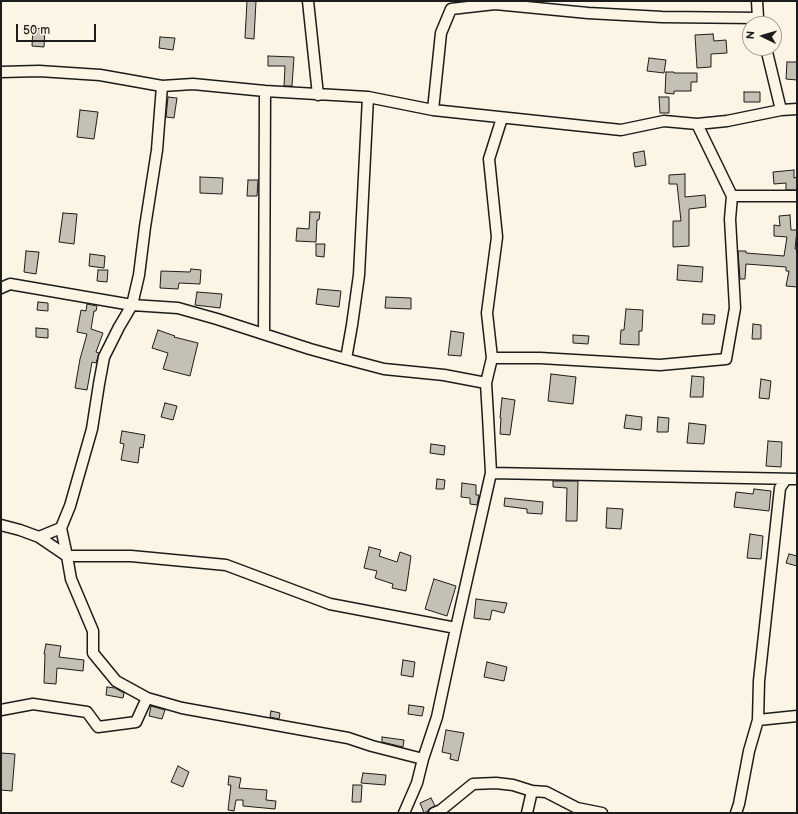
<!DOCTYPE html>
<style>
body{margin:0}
#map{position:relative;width:798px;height:814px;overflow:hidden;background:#fcf5e5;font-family:"Balsamiq Sans",sans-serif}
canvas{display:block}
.frame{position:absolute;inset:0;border:2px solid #1c1c1c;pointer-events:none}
.north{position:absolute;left:742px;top:16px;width:40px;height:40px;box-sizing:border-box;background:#fcf5e5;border:1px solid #a29e95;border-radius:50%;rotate:275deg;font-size:11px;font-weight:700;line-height:16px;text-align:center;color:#1c1c1c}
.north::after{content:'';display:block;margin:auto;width:14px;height:18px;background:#1c1c1c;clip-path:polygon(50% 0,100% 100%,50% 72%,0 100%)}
.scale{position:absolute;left:16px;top:24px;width:80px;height:18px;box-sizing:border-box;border:2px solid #1c1c1c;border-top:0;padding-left:5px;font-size:12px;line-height:14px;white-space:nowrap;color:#1c1c1c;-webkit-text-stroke:3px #fcf5e5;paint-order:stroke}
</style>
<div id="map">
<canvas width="798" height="814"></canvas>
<div class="frame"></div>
<div class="north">N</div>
<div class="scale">50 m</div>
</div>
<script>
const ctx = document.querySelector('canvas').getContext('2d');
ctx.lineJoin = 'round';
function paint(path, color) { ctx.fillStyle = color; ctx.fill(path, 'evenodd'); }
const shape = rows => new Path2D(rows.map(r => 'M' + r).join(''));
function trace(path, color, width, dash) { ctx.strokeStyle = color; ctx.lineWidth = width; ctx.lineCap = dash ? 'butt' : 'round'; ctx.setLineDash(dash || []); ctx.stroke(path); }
const building = shape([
 [247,1,256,1,254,39,245,38,247,1],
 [33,28,45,29,44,47,32,46,33,28],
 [713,34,714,41,726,40,727,53,711,54,711,67,697,68,695,35,713,34],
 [160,37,175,38,173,50,159,48,160,37],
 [268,56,294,57,292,86,284,86,285,66,268,66,268,56],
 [649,58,666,60,664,73,647,71,649,58],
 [787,62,797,62,797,80,786,79,787,62],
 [666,72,674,72,674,73,697,73,697,82,691,82,691,91,674,91,674,94,665,93,666,72],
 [744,92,760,92,760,102,744,102,744,92],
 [168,97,177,98,174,118,166,117,168,97],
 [659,97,669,97,669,113,660,113,659,97],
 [80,110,98,112,94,139,77,137,80,110],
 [644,151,646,165,635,167,633,153,644,151],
 [794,170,794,178,797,177,797,190,786,190,786,183,774,184,773,172,794,170],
 [685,174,685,197,705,195,706,207,689,209,689,246,673,247,673,221,681,221,677,184,669,184,669,175,685,174],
 [200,177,223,178,222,194,200,193,200,177],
 [248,180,258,180,257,196,247,196,248,180],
 [310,212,320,212,319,220,317,220,316,242,296,241,297,228,309,229,310,212],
 [63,213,77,214,74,244,59,242,63,213],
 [790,215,791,230,797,230,795,249,797,249,797,287,786,286,789,271,786,271,786,267,746,264,745,279,740,279,738,251,746,251,746,253,784,256,787,237,774,236,774,225,780,226,779,216,790,215],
 [316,244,325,244,324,257,316,256,316,244],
 [26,251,39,252,36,274,24,272,26,251],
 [90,254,105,256,104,268,89,266,90,254],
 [678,265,703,267,702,282,677,280,678,265],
 [191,269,201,270,200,284,179,283,178,289,160,288,161,271,190,272,191,269],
 [98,270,108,270,107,282,97,281,98,270],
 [318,289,341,291,339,307,316,304,318,289],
 [197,292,222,294,220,308,195,305,197,292],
 [386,297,411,298,411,309,385,308,386,297],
 [38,302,48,303,48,311,37,310,38,302],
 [87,304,97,306,96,311,94,311,91,329,103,333,96,352,99,353,96,363,92,362,87,390,75,388,80,359,87,334,77,332,81,310,86,311,87,304],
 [626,309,643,310,642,331,639,331,639,345,620,344,621,330,624,330,626,309],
 [703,314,715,315,714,324,702,324,703,314],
 [753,324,761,325,761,339,752,339,753,324],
 [36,328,48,329,48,338,36,337,36,328],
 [158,330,175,336,174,337,198,343,190,376,163,369,168,353,152,348,158,330],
 [451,331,464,333,461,356,448,355,451,331],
 [573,335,589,336,588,344,573,343,573,335],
 [551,374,576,377,573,404,548,401,551,374],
 [692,376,704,377,703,397,690,397,692,376],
 [761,379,771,381,769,399,759,398,761,379],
 [502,398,515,400,510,435,500,434,501,418,500,418,502,398],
 [165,403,177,406,173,420,161,417,165,403],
 [626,415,642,417,641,430,624,428,626,415],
 [658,417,669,418,668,432,657,432,658,417],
 [689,423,706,425,704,444,687,443,689,423],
 [122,431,145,435,143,448,140,447,138,463,121,460,124,444,120,443,122,431],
 [768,441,782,442,781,467,766,466,768,441],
 [431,444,445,446,444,455,430,453,431,444],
 [437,479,445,480,444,489,436,489,437,479],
 [553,481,578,481,577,521,566,521,567,488,553,487,553,481],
 [462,483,476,485,476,495,479,495,477,505,470,504,470,498,461,497,462,483],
 [754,489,771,491,769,511,734,507,736,492,753,494,754,489],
 [505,498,543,502,542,514,527,513,527,509,504,506,505,498],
 [607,508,623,509,621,529,606,528,607,508],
 [750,534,763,536,761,559,747,558,750,534],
 [369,547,381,550,379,556,397,562,400,552,411,556,406,591,392,588,393,584,375,578,377,571,364,568,369,547],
 [789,554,797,556,797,566,786,563,789,554],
 [434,579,456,586,447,616,425,609,434,579],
 [476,599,507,603,504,613,492,610,490,620,474,618,476,599],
 [46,644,61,646,59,657,84,660,83,671,57,668,56,684,44,683,45,654,44,654,46,644],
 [403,660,415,662,413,677,401,675,403,660],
 [487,662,507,667,504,681,484,677,487,662],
 [107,687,115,688,124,693,123,698,106,695,107,687],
 [409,705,424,707,422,716,408,714,409,705],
 [151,706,165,710,162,719,149,716,151,706],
 [271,711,280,713,279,719,270,717,271,711],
 [446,730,464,733,458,761,450,759,451,754,442,752,446,730],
 [382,737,404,740,403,747,382,742,382,737],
 [1,753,15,754,12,791,1,790,1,753],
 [178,766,189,772,183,787,171,782,178,766],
 [363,773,386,775,385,785,361,783,363,773],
 [229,776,241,778,239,788,267,790,266,800,276,801,275,809,243,806,243,800,236,800,234,811,228,810,231,785,228,785,229,776],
 [353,785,362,785,361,802,352,802,353,785],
 [431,798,435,806,429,809,428,811,424,813,420,803,431,798]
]);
paint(building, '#c4c0b3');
trace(building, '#1c1c1c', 1);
const street = shape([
 [308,1,318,95],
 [757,1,758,18,760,24],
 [766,48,781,110],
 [1,72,39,71,100,75,162,86,193,84,265,91,368,97,433,110,621,130,664,121,697,124,727,121,781,110,797,109],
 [162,86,157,150,145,227,139,275,132,305,119,327,104,357,99,384,92,429,70,506,61,528,67,556,71,579,93,631,93,653,116,681,147,698,182,708,348,738,372,746,423,759,417,783,404,813],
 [433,110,441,33,451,9,495,4,588,13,662,17,758,18],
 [732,196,797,196],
 [1,288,10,284,132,305,178,308,217,319,310,349,346,359,384,369,444,375,486,383],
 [264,334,265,91],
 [492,358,540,358,660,365,726,359,735,308,730,219,732,196,697,124],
 [346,359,352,325,359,275,368,97],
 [491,473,797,479],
 [1,525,20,530,39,537,67,556,131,556,226,565,330,604,456,628],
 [39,537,61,528],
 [1,710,33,704,87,712,98,727,136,722,147,698],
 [758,720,797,716],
 [423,759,437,717,456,628,491,473,488,416,486,383,492,358,487,313,497,237,489,159,502,118],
 [434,813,441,810,473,784,496,783,513,785,532,791,546,792,577,808,602,813],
 [527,813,532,791],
 [736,813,739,804,749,751,758,720,759,681,780,488,786,479]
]);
trace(street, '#1c1c1c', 13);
trace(street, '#fcf5e5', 10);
</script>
